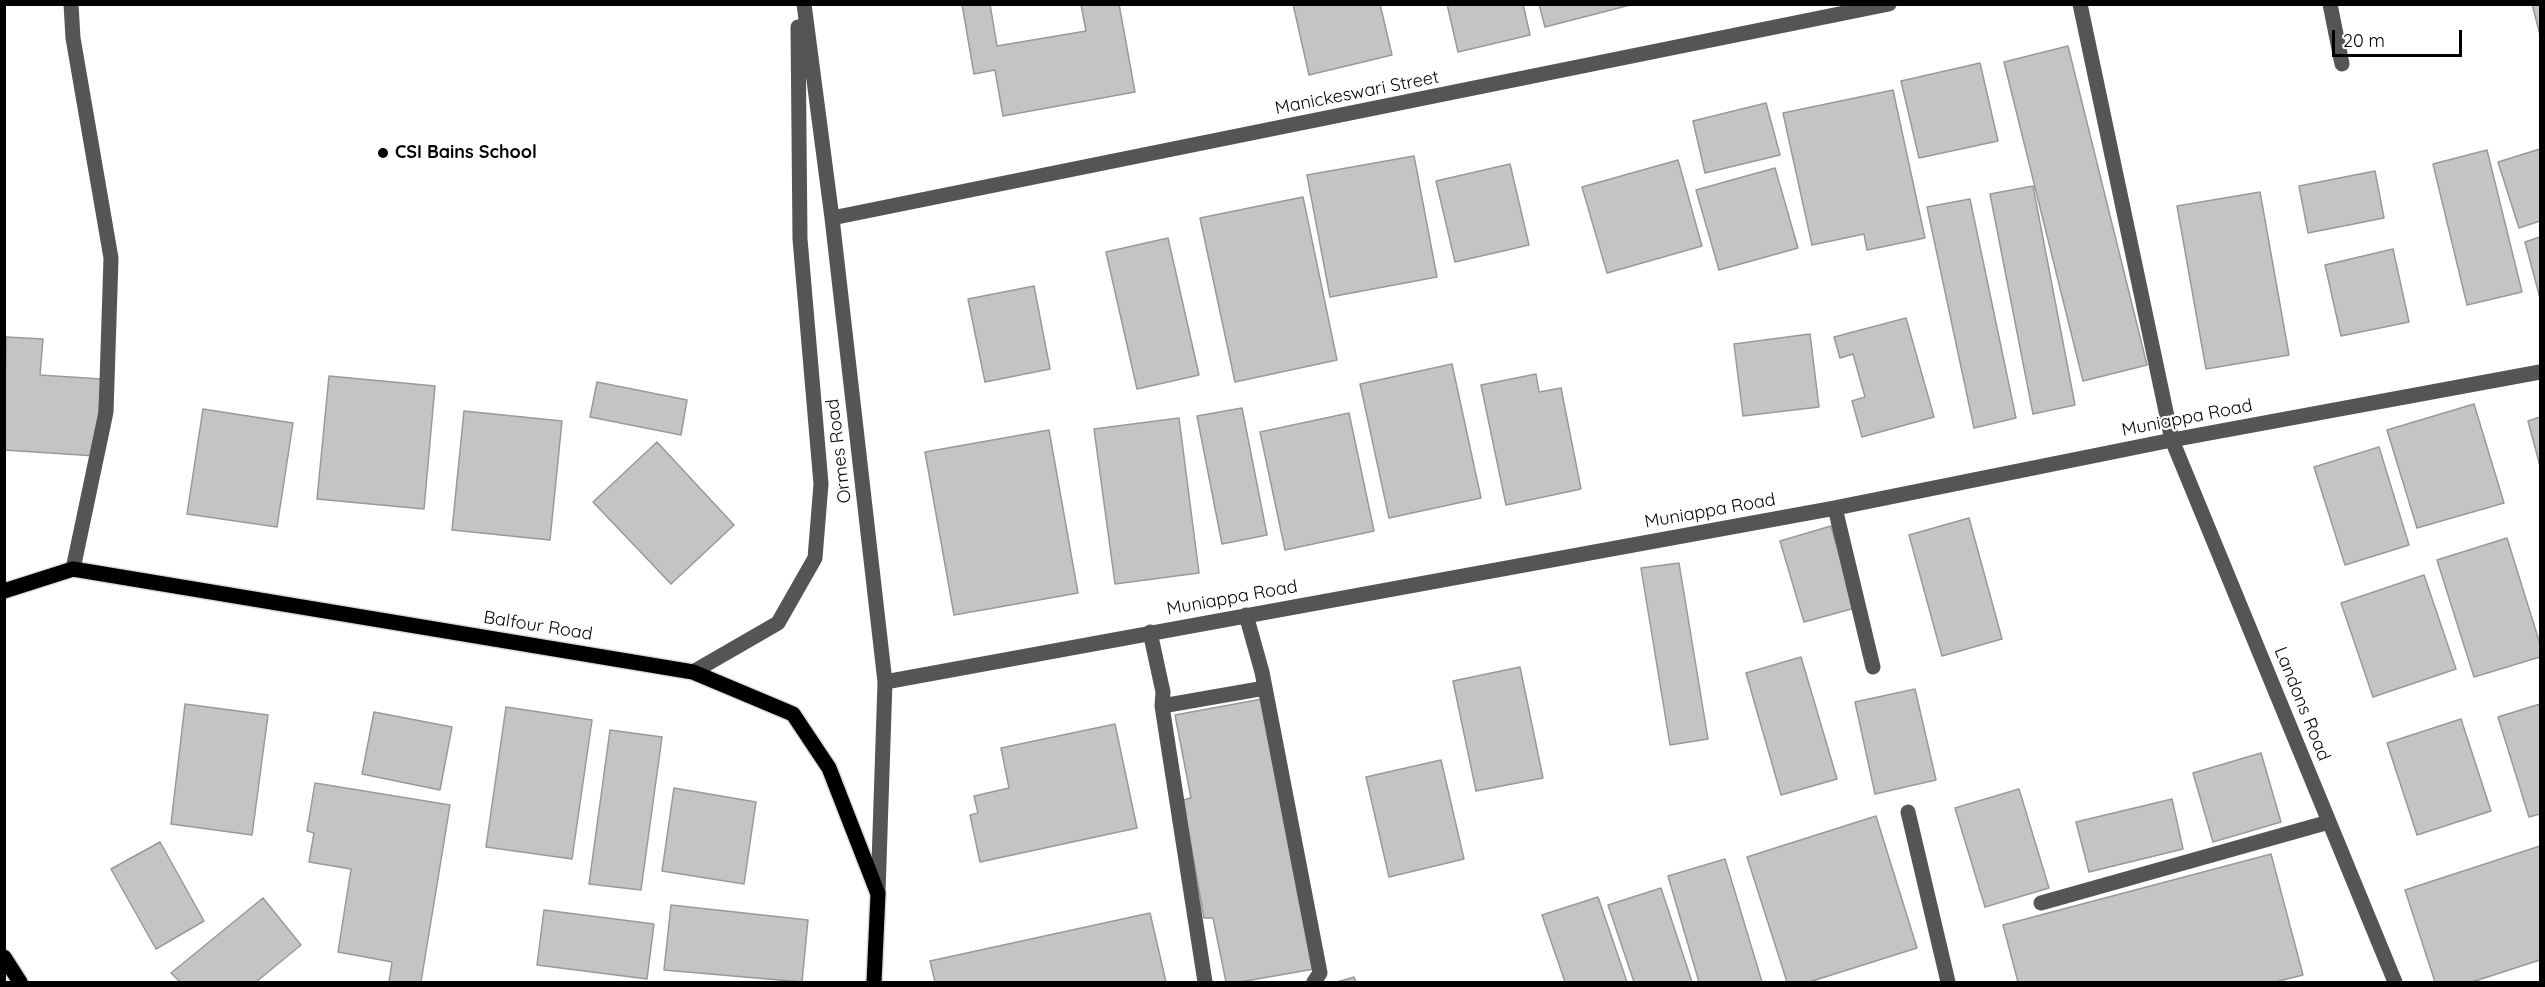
<!DOCTYPE html>
<style>
body{margin:0}
#map{position:relative;width:2545px;height:987px;overflow:hidden;background:#fff;font-family:Quicksand,sans-serif}
canvas{display:block}
.frame{position:absolute;inset:0;border:6px solid #000;pointer-events:none}
.scale{position:absolute;left:2332px;top:30px;width:130px;height:27px;box-sizing:border-box;border:3px solid #000;border-top:0;padding-left:8px;font-size:18px;line-height:21px;white-space:nowrap;color:#000;-webkit-text-stroke:4px #fff;paint-order:stroke}
</style>
<div id="map">
<canvas width="2545" height="987"></canvas>
<div class="frame"></div>
<div class="scale">20 m</div>
</div>
<script>
const ctx = document.querySelector('canvas').getContext('2d');
ctx.lineJoin = 'round';
function paint(path, color) { ctx.fillStyle = color; ctx.fill(path, 'evenodd'); }
const shape = rows => new Path2D(rows.map(r => 'M' + r).join(''));
function trace(path, color, width, dash) { ctx.strokeStyle = color; ctx.lineWidth = width; ctx.lineCap = dash ? 'butt' : 'round'; ctx.setLineDash(dash || []); ctx.stroke(path); }
function drawText(font, color, halo, rows, align = 'center') {
  ctx.font = font + ' Quicksand,sans-serif'; ctx.lineWidth = 4.5; ctx.setLineDash([]); ctx.textBaseline = 'middle'; ctx.strokeStyle = halo; ctx.fillStyle = color; for (const [text, x, y, turn = 0] of rows) {
    ctx.save(); ctx.translate(x, y); ctx.rotate((+turn || 0) * Math.PI / 180); ctx.textAlign = isNaN(turn) ? turn : align; if (halo) ctx.strokeText(text, 0, 0); ctx.fillText(text, 0, 0); ctx.restore();
  }
}
const building = shape([
 [962,4,990,4,997,46,1086,31,1081,5,1119,4,1135,92,1003,116,995,70,974,74,962,4],
 [1293,4,1380,4,1392,55,1309,75,1293,4],
 [1447,4,1523,4,1530,35,1458,52,1447,4],
 [1539,4,1634,4,1545,27,1539,4],
 [2532,4,2540,4,2540,35,2532,4],
 [2068,46,2147,365,2083,381,2004,62,2068,46],
 [1980,63,1998,141,1919,158,1901,81,1980,63],
 [1893,90,1925,238,1867,250,1864,234,1812,245,1783,113,1893,90],
 [1766,103,1780,155,1705,173,1693,121,1766,103],
 [2540,149,2540,221,2519,228,2498,162,2540,149],
 [2487,150,2522,292,2467,305,2433,164,2487,150],
 [1414,156,1437,277,1330,297,1307,175,1414,156],
 [1678,160,1702,246,1607,273,1582,187,1678,160],
 [1510,164,1529,245,1455,262,1436,181,1510,164],
 [1775,168,1798,248,1719,270,1696,190,1775,168],
 [2375,171,2384,218,2308,233,2299,186,2375,171],
 [2033,186,2075,405,2033,414,1990,194,2033,186],
 [2260,192,2289,355,2206,369,2177,206,2260,192],
 [1303,197,1337,360,1235,382,1200,218,1303,197],
 [1970,199,2016,418,1974,428,1927,207,1970,199],
 [2540,237,2540,298,2525,242,2540,237],
 [1168,238,1199,375,1137,389,1106,252,1168,238],
 [2393,249,2409,322,2341,336,2325,265,2393,249],
 [1034,286,1050,369,985,382,968,299,1034,286],
 [1906,318,1934,417,1862,437,1852,401,1865,397,1853,354,1840,358,1834,337,1906,318],
 [1810,334,1819,407,1743,416,1734,344,1810,334],
 [6,337,43,339,40,375,101,379,96,456,4,450,6,337],
 [1452,364,1481,498,1389,518,1360,384,1452,364],
 [1536,374,1539,392,1561,388,1581,489,1506,505,1481,385,1536,374],
 [329,376,435,386,424,509,317,499,329,376],
 [597,382,687,400,681,435,590,417,597,382],
 [2474,404,2504,503,2417,528,2387,430,2474,404],
 [1242,408,1267,535,1222,544,1197,416,1242,408],
 [203,409,293,423,277,527,187,514,203,409],
 [464,411,562,421,550,540,452,530,464,411],
 [1349,413,1374,531,1285,550,1260,432,1349,413],
 [2540,417,2540,466,2528,421,2540,417],
 [1179,418,1199,573,1115,584,1094,429,1179,418],
 [1049,430,1078,593,954,615,925,452,1049,430],
 [657,442,734,525,671,584,593,502,657,442],
 [2379,447,2409,545,2345,565,2314,467,2379,447],
 [1969,518,2002,639,1942,656,1909,535,1969,518],
 [1831,526,1855,608,1804,622,1780,541,1831,526],
 [2507,538,2540,644,2540,657,2474,677,2437,560,2507,538],
 [1679,563,1708,739,1670,745,1641,568,1679,563],
 [2424,575,2456,669,2373,697,2341,603,2424,575],
 [1801,657,1837,779,1781,795,1746,673,1801,657],
 [1520,667,1543,778,1476,791,1453,681,1520,667],
 [1915,689,1936,780,1875,794,1855,702,1915,689],
 [1262,699,1314,969,1240,982,1226,982,1213,918,1204,918,1183,800,1191,798,1175,715,1262,699],
 [185,704,268,715,252,835,171,824,185,704],
 [2540,704,2540,814,2529,817,2498,717,2540,704],
 [506,707,592,720,572,859,486,847,506,707],
 [374,712,452,727,440,790,362,774,374,712],
 [2461,719,2491,811,2417,835,2387,743,2461,719],
 [1115,724,1137,828,980,862,970,815,978,813,974,796,1009,788,1001,748,1115,724],
 [610,730,662,737,641,890,589,884,610,730],
 [2261,753,2281,822,2213,842,2193,773,2261,753],
 [1441,760,1464,859,1389,877,1366,777,1441,760],
 [315,783,450,805,421,982,389,982,392,962,338,952,351,869,309,862,314,833,307,831,315,783],
 [674,788,756,802,744,884,662,871,674,788],
 [2019,789,2049,888,1985,907,1955,808,2019,789],
 [2172,799,2183,849,2089,872,2076,822,2172,799],
 [1876,816,1917,948,1809,982,1787,982,1747,857,1876,816],
 [160,842,204,921,156,949,111,869,160,842],
 [2540,846,2540,960,2472,982,2435,982,2405,890,2540,846],
 [2271,854,2303,975,2275,982,2018,982,2003,925,2271,854],
 [1725,859,1762,982,1699,982,1668,876,1725,859],
 [1661,888,1692,982,1634,982,1608,905,1661,888],
 [1598,897,1627,982,1565,982,1542,915,1598,897],
 [263,898,301,945,256,982,180,982,171,973,263,898],
 [671,905,808,920,802,982,664,970,671,905],
 [544,910,654,924,647,979,537,965,544,910],
 [1150,913,1166,982,935,982,930,961,1150,913],
 [1354,977,1356,982,1337,982,1354,977]
]);
paint(building, '#c4c4c4');
trace(building, '#999', 1.5);
const major = shape([
 [4,591,73,569,693,672,793,714,829,768,878,894,874,982],
 [4,957,20,982]
]);
trace(major, '#dbdbdb', 18);
trace(shape([
 [71,4,73,38,111,258,106,412,73,569],
 [804,4,832,218,885,682,878,893],
 [2080,4,2172,440,2395,982],
 [2330,4,2342,64],
 [832,218,1889,4],
 [1835,508,1873,667],
 [1246,615,1262,672,1320,973,1314,982],
 [1150,632,1163,692,1162,706,1205,982],
 [693,672,778,623,815,558,821,484,800,239,798,27],
 [885,682,1835,508,2172,440,2540,372],
 [1162,706,1265,688],
 [1908,812,1948,982],
 [2041,903,2329,822]
]), '#555', 15);
trace(major, '#000', 15);
for (const [x, y, r, color] of [
 [383,153,6,"#000"]
]) { const dot = new Path2D(); dot.arc(x, y, r, 0, 2 * Math.PI); ctx.fillStyle = color; ctx.fill(dot); trace(dot, '#fff', 2); }
drawText('18px', '#000', '#fff', [
 ["Manickeswari Street",1357,93,-11],
 ["Muniappa Road",2187,418,-11],
 ["Ormes Road",839,451,-97],
 ["Muniappa Road",1710,511,-10],
 ["Muniappa Road",1232,598,-10],
 ["Balfour Road",538,626,9],
 ["Landons Road",2302,704,68]
]);
drawText('bold 18px', '#000', '#fff', [
 ["CSI Bains School",395,153]
], 'left');
</script>
